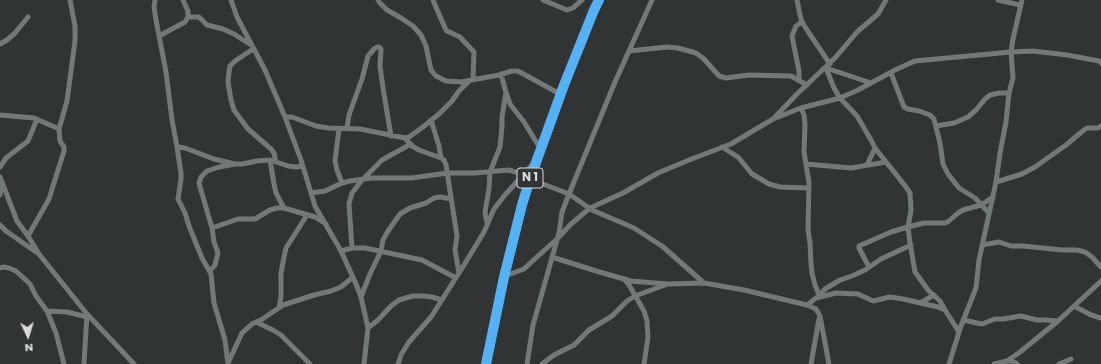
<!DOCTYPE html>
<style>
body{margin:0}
#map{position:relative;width:1101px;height:364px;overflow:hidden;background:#313435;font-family:Poppins,sans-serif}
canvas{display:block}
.north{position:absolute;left:8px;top:316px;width:40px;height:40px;-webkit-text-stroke:3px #313435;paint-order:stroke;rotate:176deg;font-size:11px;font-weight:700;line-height:16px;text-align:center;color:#d8dadb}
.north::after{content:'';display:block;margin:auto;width:14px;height:18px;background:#d8dadb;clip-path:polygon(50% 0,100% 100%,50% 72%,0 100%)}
</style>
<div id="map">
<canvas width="1101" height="364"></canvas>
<div class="north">N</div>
</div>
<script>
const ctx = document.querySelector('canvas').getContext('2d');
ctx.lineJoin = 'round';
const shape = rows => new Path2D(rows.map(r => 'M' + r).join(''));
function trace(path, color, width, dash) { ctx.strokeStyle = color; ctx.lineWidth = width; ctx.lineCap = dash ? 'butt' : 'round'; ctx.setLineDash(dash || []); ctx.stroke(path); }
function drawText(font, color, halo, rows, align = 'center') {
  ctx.font = font + ' Poppins,sans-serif'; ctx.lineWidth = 3; ctx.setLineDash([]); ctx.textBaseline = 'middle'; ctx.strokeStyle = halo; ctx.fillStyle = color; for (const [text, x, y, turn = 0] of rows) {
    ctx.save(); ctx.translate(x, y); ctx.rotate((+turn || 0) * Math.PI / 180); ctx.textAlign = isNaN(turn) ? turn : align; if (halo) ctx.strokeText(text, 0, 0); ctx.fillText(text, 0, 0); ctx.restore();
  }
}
trace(shape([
 [155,0,154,7,156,20,166,72,172,120,177,147,181,173,181,179,178,199,185,213,189,226,202,258,211,274,214,303,225,340,228,364],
 [231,0,237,17,265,70,285,117,301,160,315,206,341,251,356,284,361,297,368,328,364,364],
 [378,0,379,2,387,10,401,18,413,26,421,35,426,46,431,70,436,76,446,81,461,82,499,75,512,71,518,71,560,94],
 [433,0,445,28,447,31,460,37,474,52,473,79],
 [543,0,567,10,573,8,582,0],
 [797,0,800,15,802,22,809,33,830,64],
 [998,0,1020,5],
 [188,17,199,17,207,25,223,29,234,34,251,45],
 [159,36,185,22,188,17,188,11,183,0],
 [0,44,7,40,15,33,28,17],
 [253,49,235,61,230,66,229,72,228,82,231,100,234,110,248,129,271,149,274,153,276,162],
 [629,51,667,47,678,48,696,53,704,59,719,76,726,78,749,75,791,76,807,85],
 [826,68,834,88,840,98,857,116,871,140,875,148,906,187,910,193,911,210,908,227,910,243,915,272,928,290,940,301,945,310],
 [826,68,871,83],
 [891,73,904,107,908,109,919,111,930,115,934,119,940,143,943,164,948,174,959,188,975,198,989,213],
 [501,74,505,89,510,104,524,122,540,148],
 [799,80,799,71,792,36,796,26,802,22],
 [801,108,804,115,805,124,804,152,809,183,808,229,810,243,811,263,812,273,815,285,820,297],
 [0,115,34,118,59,129],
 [285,117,292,117,316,126,328,128,360,129,405,138,409,137,423,127,439,114,452,101,459,91,469,81],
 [775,117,798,93,835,58,857,32,878,14,886,0],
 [431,120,439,146,441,158],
 [936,126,954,123,968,117,976,110,985,99,990,95,999,93,1009,93],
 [347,128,349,115,362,79,368,56,374,49,377,47,379,47,381,49,380,66,383,88,391,136],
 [339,129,335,161,337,170,342,183],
 [405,138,412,146,419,150,441,158,444,160,446,165,457,236,455,250,459,273],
 [177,147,185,148,214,159,235,164,242,164,257,161,270,160,288,166,296,167,303,166],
 [722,147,738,157,752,174,769,184,780,187,809,188],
 [270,160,274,184,276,193,284,208],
 [806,164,851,168,886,162],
 [867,165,875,148],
 [0,167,6,158,28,141,37,119],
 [0,177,17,221,28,236,39,254,87,314,134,364],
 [530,179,569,194,592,210,634,228,662,246,704,283,744,290,807,305,816,309,820,316,829,364],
 [996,182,1022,174,1035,167,1066,145,1084,130,1087,128,1098,128,1101,126],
 [311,193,325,191,342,183,350,181,371,178,411,178,448,173,475,173,508,170,516,172,523,175],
 [0,195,1,183],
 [487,223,485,213,486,206,489,189,490,172,500,147,502,126,502,117,506,92],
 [0,225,6,231,36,252],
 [212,228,238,219,255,219,270,210,277,208,284,208,315,217,326,224],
 [28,236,49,199,64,151,64,147,60,141,59,129,67,101,75,41,75,26,70,0],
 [982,245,999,242,1011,246,1023,246,1062,250,1077,250,1085,252,1092,257,1101,267],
 [352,248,349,204,352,193,362,180,382,160,411,144],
 [341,251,352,248,365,248,422,260,456,278],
 [552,257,596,271,631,281,668,284,704,283],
 [869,267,859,248,859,246,891,232,908,227,924,223,945,223,949,221,958,213,963,210,981,205,993,197],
 [0,268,4,267,9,268,16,271,30,284,36,296,47,311,56,333,64,364],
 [210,271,215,265,218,253,214,242,212,228,203,197,200,187,199,183,201,177,207,171,219,167,235,164],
 [505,276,524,269,538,256,557,239,571,224,590,208,623,193,658,173,689,160,731,144,773,119,801,108,840,98,858,90,897,69,915,61,1011,52,1033,51,1067,55,1099,61,1101,63],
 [624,279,629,285,644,311,647,321,648,337,644,364],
 [818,296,825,289,840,280,852,276,865,270,881,259,911,245],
 [361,297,370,274,381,251,383,240,388,231,400,214,410,208,426,203,434,198,441,197,451,199],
 [920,303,934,295],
 [807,305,816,298,836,293,858,294,873,301,890,297,903,299,938,307,945,310,959,332],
 [1074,306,1091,315,1101,318],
 [279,308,281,296,281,273,284,257,286,248,307,215],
 [47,311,67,312,87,317],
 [963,320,982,324,995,319,1003,319,1021,316,1037,320,1047,320,1058,321],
 [256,322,273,330,281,335,310,364],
 [368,328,378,320,391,306,399,300,413,296,424,296,432,297,442,300],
 [229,361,242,333,252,324,261,320,283,305,314,295,331,291,341,287,353,277],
 [1007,361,1012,361,1017,364],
 [84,364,87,314],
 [398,364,401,355,409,342,431,317,464,265,484,232,494,209,505,195,532,165],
 [527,364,533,325,559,233,562,212,569,194,615,82,652,0],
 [542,364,554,355,574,345,589,330,612,316,627,301,635,296,665,285],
 [811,364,819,319],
 [949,364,961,326,976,288,979,260,996,182,1000,153,1006,122,1009,93,1013,78,1011,52,1013,39,1022,0],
 [994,364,1007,361,1020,352,1058,321,1101,281],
 [1059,364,1071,359]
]), '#737879', 5);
trace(shape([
 [486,364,504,277,522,205,530,179,564,85,594,10,599,0]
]), '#54b2f4', 10);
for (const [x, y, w] of [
 [530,178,26]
]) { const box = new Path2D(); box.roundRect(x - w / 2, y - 10, w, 20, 3); ctx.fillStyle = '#313435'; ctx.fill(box); trace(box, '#d8dadb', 1); }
drawText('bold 12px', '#d8dadb', null, [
 ["N 1",530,178]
]);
</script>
